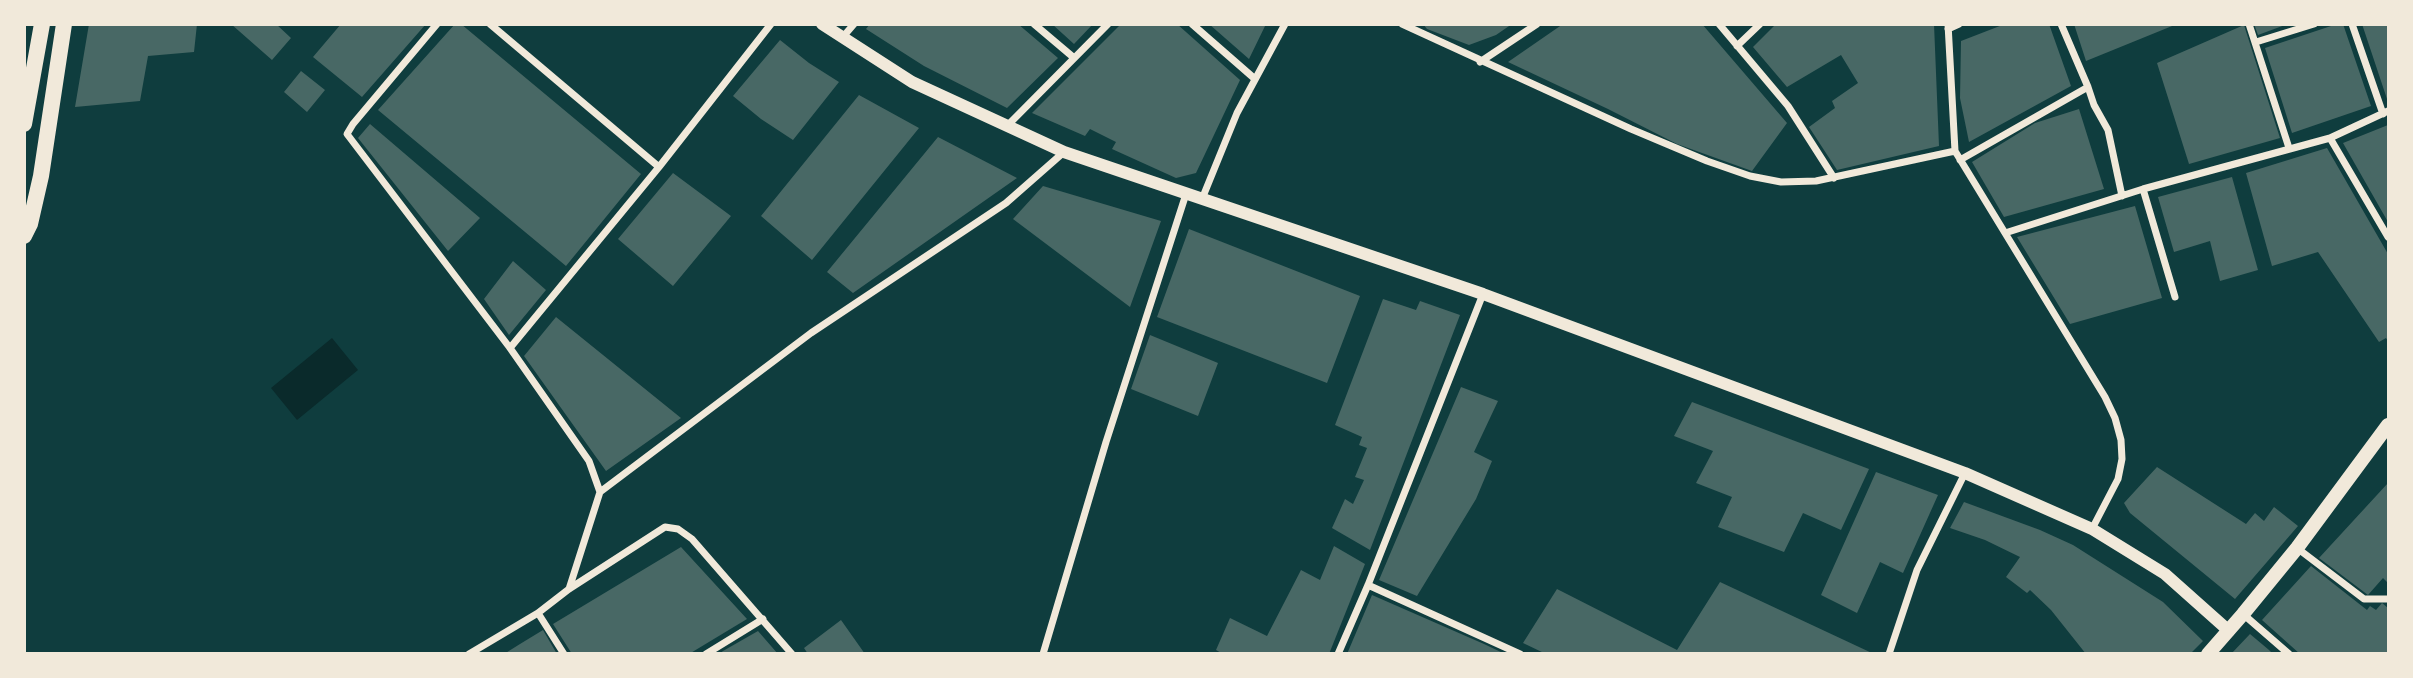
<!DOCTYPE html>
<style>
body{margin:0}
#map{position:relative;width:2413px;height:678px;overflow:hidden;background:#0f3d3e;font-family:"Roboto Serif",serif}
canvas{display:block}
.frame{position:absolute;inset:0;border:26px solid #f1e9da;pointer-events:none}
</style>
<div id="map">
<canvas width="2413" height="678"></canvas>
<div class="frame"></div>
</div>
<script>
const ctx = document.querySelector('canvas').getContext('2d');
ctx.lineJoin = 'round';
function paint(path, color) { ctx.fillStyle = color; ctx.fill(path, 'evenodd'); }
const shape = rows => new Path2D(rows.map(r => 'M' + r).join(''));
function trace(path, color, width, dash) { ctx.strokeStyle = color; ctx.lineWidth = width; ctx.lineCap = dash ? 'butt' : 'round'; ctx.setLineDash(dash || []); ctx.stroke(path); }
paint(shape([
 [332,338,358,370,297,420,271,388]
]), '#0a2a2b');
paint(shape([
 [89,24,197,24,194,52,148,56,140,101,75,107],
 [231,24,276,24,291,38,272,60],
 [341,24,426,24,362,97,313,57],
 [455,24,461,24,641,174,566,266,378,110],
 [870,24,1018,24,1058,58,1007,108,924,66,866,29],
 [1052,24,1093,24,1074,44],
 [1121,24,1177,24,1240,80,1196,173,1176,178,1112,149,1116,142,1090,129,1085,136,1032,113],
 [1209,24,1266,24,1249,59],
 [1423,24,1512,24,1496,35,1469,45,1427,29],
 [1563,24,1702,24,1787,123,1752,171,1677,144,1608,109,1508,62],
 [1776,24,1934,24,1939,146,1837,170,1809,127,1835,108,1832,101,1858,83,1841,55,1787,87,1753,47],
 [2005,24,2049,24,2071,86,1969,142,1960,98,1961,41],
 [2074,24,2177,24,2086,61],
 [2254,24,2285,24,2285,25,2258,35],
 [2337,24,2343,24,2371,106,2292,133,2265,48],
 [2362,24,2388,24,2388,102],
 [2244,25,2280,138,2189,164,2157,63],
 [780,40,809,63,839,82,793,140,761,119,733,96],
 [301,71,325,90,307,112,284,92],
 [859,95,919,128,812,260,761,216],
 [2079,109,2104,189,2004,217,1972,162,2035,123],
 [370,124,480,218,448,251,358,138],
 [2388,125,2388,222,2343,143],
 [938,137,1017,178,853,293,827,272],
 [2327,148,2388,254,2388,341,2386,338,2379,342,2318,252,2272,266,2246,173],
 [673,173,731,216,673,286,618,239],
 [2232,177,2258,270,2220,281,2210,241,2174,252,2158,197],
 [1043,186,1161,221,1130,307,1013,219],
 [2135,206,2162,298,2070,324,2017,237],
 [1189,229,1360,296,1327,383,1157,317],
 [513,261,546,290,509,335,484,299],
 [1383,299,1416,310,1420,301,1460,315,1370,550,1332,528,1345,499,1353,504,1364,480,1355,477,1367,448,1359,445,1362,437,1335,425],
 [556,317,681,418,606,471,524,356],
 [1150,335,1218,363,1198,416,1131,389],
 [1461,387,1498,401,1474,452,1492,461,1476,499,1417,596,1379,580],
 [1692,402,1869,469,1841,530,1803,513,1784,552,1718,527,1732,497,1696,483,1713,451,1674,436],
 [2157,467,2246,524,2255,513,2264,521,2274,507,2298,526,2235,599,2130,513,2124,503],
 [1876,472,1938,495,1903,573,1880,562,1857,613,1821,595],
 [2388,483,2388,583,2383,578,2368,595,2319,558],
 [1964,502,2040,530,2073,545,2163,602,2203,641,2190,654,2086,654,2051,610,2030,590,2027,593,2006,577,2020,557,1985,540,1950,528],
 [1334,546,1365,564,1329,654,1223,654,1216,650,1230,618,1267,636,1301,570,1320,580],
 [681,547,747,619,689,654,572,654,553,624],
 [2311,566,2367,610,2370,606,2376,610,2382,603,2388,608,2388,654,2300,654,2262,620],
 [1720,582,1874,654,1546,654,1523,643,1557,589,1677,650],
 [1372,595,1484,644,1505,654,1347,654],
 [841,620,865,654,808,654,804,648],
 [543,630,557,654,504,654,520,644],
 [758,631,778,654,719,654,723,651],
 [2250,634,2269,650,2273,654,2231,654]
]), '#486865');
trace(shape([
 [437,24,353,124,347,134,510,348,589,461,600,492],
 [490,24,659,167],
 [1034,24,1073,57],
 [1192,24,1255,79],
 [1402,24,1631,129,1707,161,1750,176,1781,182,1816,181,1955,151],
 [1719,24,1788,106,1834,178],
 [1948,24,1955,151,2105,397,2115,418,2121,440,2122,459,2118,479,2092,529],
 [2061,24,2088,87],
 [2249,24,2289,148],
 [2352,24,2383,114],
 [1948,29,1959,24],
 [842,38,854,24],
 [2256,42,2314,24],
 [1737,46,1760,24],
 [1480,62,1537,24],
 [1007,126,1108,24],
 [2330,138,2388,237],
 [1960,160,2088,87,2094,105,2108,130,2122,196],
 [2143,189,2175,297],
 [1202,199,1237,113,1285,24],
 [2005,233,2143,189,2330,138,2388,111],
 [510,348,659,167,771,24],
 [2297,548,2364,599,2388,599],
 [1368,585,1520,654],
 [569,589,600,492,811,333,1006,203,1064,152],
 [538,613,564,654],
 [2243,614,2289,654],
 [469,654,538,613,569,589,665,527,678,529,692,539,792,654],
 [706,654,763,619],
 [1043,654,1106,442,1186,194],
 [1338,654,1368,585,1483,294],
 [1889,654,1917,570,1965,473]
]), '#f1e9da', 7);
trace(shape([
 [822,24,912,82,1064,152,1483,294,1965,473,2092,529,2165,574,2229,631]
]), '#f1e9da', 12);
trace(shape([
 [2208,654,2243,614,2297,548,2388,425]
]), '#f1e9da', 14);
trace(shape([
 [24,124,42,24],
 [24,236,30,224,41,176,64,24]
]), '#f1e9da', 16);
</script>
